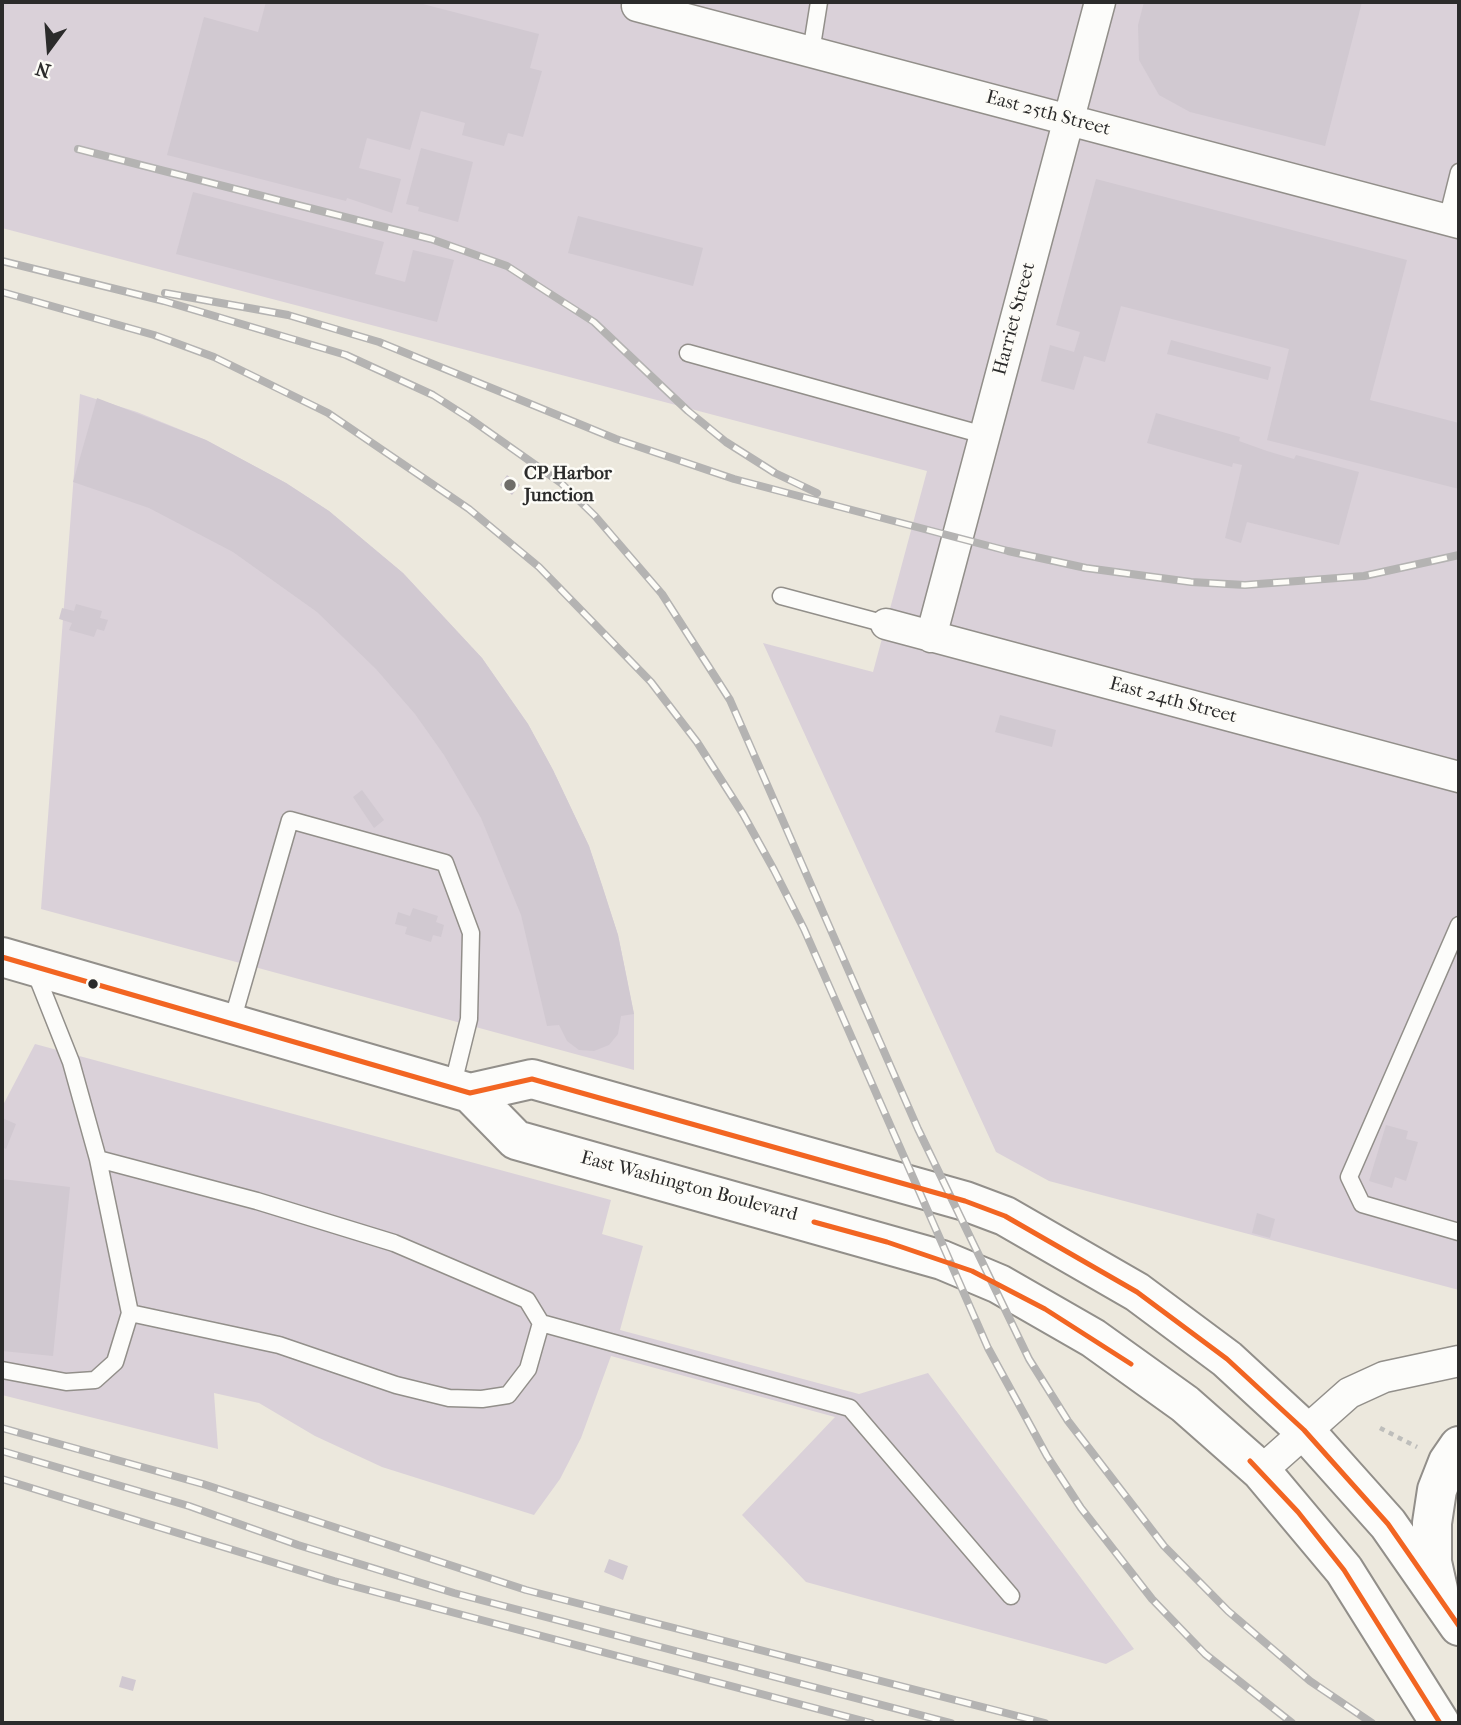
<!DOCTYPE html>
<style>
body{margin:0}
#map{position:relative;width:1461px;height:1725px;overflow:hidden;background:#ece8dd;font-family:"IM FELL French Canon",serif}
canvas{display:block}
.frame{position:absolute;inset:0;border:4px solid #2b2b2b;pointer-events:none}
.north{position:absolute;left:14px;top:14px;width:70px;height:70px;-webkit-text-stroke:5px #fdfcf7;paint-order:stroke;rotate:196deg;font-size:19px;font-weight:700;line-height:28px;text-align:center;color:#2b2b2b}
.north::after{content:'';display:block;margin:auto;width:24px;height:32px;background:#2b2b2b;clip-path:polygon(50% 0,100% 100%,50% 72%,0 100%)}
</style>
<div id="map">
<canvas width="1461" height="1725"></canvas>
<div class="frame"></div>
<div class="north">N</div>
</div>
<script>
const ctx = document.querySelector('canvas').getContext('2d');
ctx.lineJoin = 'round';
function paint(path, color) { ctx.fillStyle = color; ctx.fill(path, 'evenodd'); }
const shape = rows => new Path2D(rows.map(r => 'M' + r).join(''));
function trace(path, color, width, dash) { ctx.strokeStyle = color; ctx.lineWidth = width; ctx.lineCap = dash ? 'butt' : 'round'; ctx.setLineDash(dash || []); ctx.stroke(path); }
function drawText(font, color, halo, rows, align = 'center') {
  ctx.font = font + ' "IM FELL French Canon",serif'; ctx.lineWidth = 5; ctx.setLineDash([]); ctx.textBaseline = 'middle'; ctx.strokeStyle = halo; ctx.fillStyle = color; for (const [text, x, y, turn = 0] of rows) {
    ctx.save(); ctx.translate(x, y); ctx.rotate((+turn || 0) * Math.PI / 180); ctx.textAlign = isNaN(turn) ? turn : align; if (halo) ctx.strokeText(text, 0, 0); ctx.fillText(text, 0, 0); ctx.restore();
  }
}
paint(shape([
 [3,2,1459,2,1459,1290,1049,1181,996,1152,763,643,873,672,927,471,2,228],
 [80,394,137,412,206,440,286,483,329,511,403,573,482,658,528,724,553,770,589,846,618,935,625,969,634,1014,634,1070,41,909],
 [35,1044,611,1200,602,1234,643,1246,620,1330,859,1394,928,1373,1134,1649,1106,1664,806,1582,742,1515,835,1417,611,1356,581,1438,560,1479,534,1515,382,1467,315,1436,259,1403,214,1393,218,1449,2,1395,2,1107]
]), '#dad1d9');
paint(shape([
 [266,2,415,2,539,34,530,68,542,71,523,137,508,133,504,146,462,135,465,123,421,111,410,150,367,138,359,168,401,179,392,213,347,198,346,201,167,155,204,17,258,32],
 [1144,2,1362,2,1325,146,1190,112,1159,95,1139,60,1138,25],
 [421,148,473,162,458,222,418,211,419,207,406,204],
 [1096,179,1407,260,1370,400,1459,423,1459,489,1267,440,1289,349,1121,306,1105,362,1084,356,1074,390,1041,381,1050,345,1074,352,1080,332,1056,325],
 [193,192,384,242,375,274,405,282,413,250,454,260,437,322,176,254],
 [578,216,703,248,693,286,568,253],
 [1171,340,1271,367,1268,380,1167,354],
 [97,398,206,440,286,483,329,511,403,573,482,658,528,724,553,770,589,846,602,885,618,935,634,1014,621,1016,618,1034,609,1045,594,1051,579,1050,567,1041,559,1025,547,1026,521,915,481,818,444,755,415,714,376,669,317,612,233,552,149,508,73,482],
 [1156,413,1240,437,1239,441,1267,451,1294,459,1296,455,1359,472,1339,545,1247,522,1241,543,1225,538,1242,465,1233,463,1232,467,1147,443],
 [507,475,520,485,512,495,500,485],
 [76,604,102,611,100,618,108,620,104,631,97,629,94,637,69,630,72,623,59,619,62,608,74,611],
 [1000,715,1056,730,1052,747,995,732],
 [362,790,384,820,374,828,353,797],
 [413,908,438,916,436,922,444,925,441,937,433,935,431,942,405,934,407,927,395,924,398,912,410,916],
 [2,1118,16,1124,6,1149,2,1147],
 [1386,1125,1408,1131,1406,1139,1418,1142,1406,1181,1395,1177,1392,1188,1369,1181],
 [2,1179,70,1187,53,1356,2,1351],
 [1257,1213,1275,1219,1270,1238,1252,1233],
 [609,1559,628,1566,623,1580,604,1572],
 [122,1676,136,1680,133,1691,119,1687]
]), '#d1c9d1');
const service = shape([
 [811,52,819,2],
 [1447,220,1459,172],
 [688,353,984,435],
 [781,596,886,624],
 [1459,925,1349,1177,1362,1204,1459,1232],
 [34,969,71,1062,98,1159,130,1313,279,1345,396,1385,449,1398,482,1399,508,1395,528,1369,541,1323,527,1300,394,1243,257,1201,98,1159],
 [231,1025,290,820,445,863,471,933,469,1019,452,1088],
 [541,1323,850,1408,1011,1596],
 [2,1370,66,1382,95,1380,115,1362,130,1313]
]);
const minor = shape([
 [637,6,1459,223],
 [886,624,1459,777],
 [931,637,1100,2],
 [1261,1471,1349,1393,1384,1377,1459,1361]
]);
const primary = shape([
 [2,957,470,1093,532,1079,965,1201,1005,1216,1137,1292,1227,1359,1304,1430,1388,1524,1459,1626],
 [470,1093,516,1140,942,1260,999,1284,1093,1338,1185,1404,1261,1471,1344,1570,1440,1723],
 [1438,1589,1432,1562,1432,1523,1437,1490,1448,1462,1459,1446]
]);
trace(service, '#928f8a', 19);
trace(minor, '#928f8a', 33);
trace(primary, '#928f8a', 42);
trace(shape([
 [1380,1428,1417,1447]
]), '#bebebb', 4.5, [5, 5]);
trace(service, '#fcfcfa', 16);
trace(minor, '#fcfcfa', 30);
trace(primary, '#fcfcfa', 38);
const rail = shape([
 [78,149,431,239,507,266,594,322,688,411,726,442,775,473,817,493],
 [2,261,164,301,346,355,433,395,469,418,561,483,595,516,662,594,730,700,918,1129,1029,1359,1068,1421,1164,1546,1228,1611,1310,1681,1372,1723],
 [2,292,154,335,214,357,328,413,469,509,539,567,651,682,697,742,743,814,774,870,804,929,988,1348,1047,1456,1081,1508,1152,1599,1205,1654,1292,1723],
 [165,293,288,315,379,342,616,439,734,479,1008,551,1086,568,1191,582,1245,585,1364,576,1459,555],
 [2,1428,203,1484,526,1590,1045,1723],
 [2,1451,189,1506,298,1545,454,1593,951,1723],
 [2,1479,334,1581,871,1723]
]);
trace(rail, '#b4b3b2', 8);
trace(rail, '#fdfcf7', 5, [16]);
trace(shape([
 [2,957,470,1093,532,1079,965,1201,1005,1216,1137,1292,1227,1359,1304,1430,1388,1524,1459,1626],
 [814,1222,887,1242,972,1271,1045,1309,1131,1364],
 [1250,1461,1298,1512,1344,1570,1440,1723]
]), '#f26522', 5);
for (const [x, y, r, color] of [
 [510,485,7,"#6f6d69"],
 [93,984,6,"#2b2b2b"]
]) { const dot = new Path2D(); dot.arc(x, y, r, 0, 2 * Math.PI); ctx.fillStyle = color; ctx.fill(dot); trace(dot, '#fdfcf7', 2.5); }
drawText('19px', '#2b2b2b', '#fdfcf7', [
 ["East 25th Street",1048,114,15],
 ["Harriet Street",1015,319,-75],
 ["East 24th Street",1173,701,15],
 ["East Washington Boulevard",689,1187,15]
]);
drawText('bold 19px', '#2b2b2b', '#fdfcf7', [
 ["CP Harbor",524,474],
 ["Junction",524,496]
], 'left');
</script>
